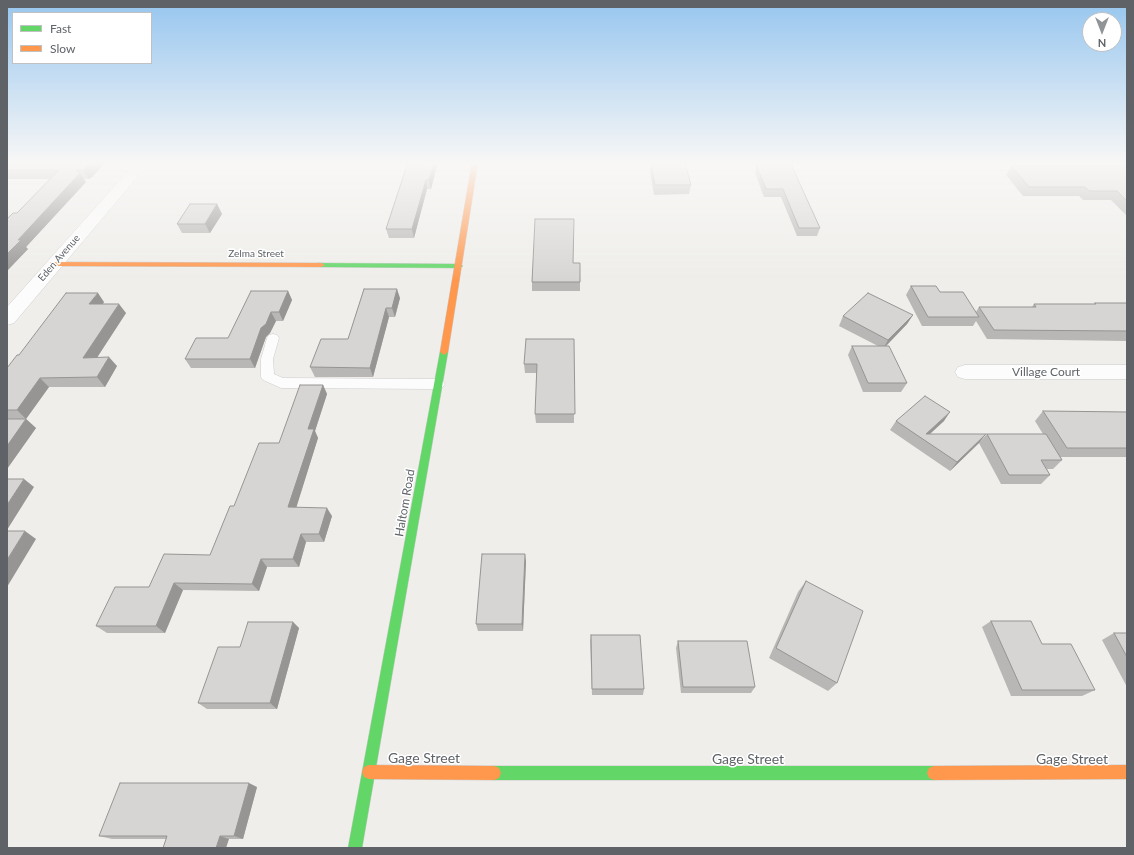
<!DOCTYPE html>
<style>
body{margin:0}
#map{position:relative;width:1134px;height:855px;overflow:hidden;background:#efeeea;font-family:Lato,sans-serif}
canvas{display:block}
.frame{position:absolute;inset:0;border:8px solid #5f6368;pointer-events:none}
.legend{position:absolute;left:12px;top:12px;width:140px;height:52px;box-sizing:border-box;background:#fff;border:1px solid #bfc1c3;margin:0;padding:5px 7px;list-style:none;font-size:12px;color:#5f6368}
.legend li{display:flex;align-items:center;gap:8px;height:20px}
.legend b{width:20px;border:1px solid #bfc1c3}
.north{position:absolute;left:1082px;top:12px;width:40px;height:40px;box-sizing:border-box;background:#fff;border:1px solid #bfc1c3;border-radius:50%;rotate:180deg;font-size:11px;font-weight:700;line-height:16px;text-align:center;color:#5f6368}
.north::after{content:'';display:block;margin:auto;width:14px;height:18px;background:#919496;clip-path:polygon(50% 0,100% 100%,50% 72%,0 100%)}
</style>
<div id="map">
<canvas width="1134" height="855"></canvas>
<div class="frame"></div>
<ul class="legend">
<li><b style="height:5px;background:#63d668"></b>Fast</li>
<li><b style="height:5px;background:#ff974d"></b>Slow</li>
</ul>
<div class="north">N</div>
</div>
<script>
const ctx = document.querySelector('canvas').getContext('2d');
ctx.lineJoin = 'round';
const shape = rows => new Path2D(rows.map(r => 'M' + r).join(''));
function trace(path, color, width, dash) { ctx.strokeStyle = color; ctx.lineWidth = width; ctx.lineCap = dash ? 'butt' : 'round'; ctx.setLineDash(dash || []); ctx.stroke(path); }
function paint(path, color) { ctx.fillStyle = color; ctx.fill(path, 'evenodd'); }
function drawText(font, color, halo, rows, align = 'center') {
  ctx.font = font + ' Lato,sans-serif'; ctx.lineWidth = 3; ctx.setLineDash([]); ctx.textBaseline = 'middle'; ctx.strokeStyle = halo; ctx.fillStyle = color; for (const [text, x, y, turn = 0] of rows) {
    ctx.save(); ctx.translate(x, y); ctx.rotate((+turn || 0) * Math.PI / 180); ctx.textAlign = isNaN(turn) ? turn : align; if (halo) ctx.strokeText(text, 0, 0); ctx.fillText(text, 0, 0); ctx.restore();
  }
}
const lane = shape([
 [273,334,277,335,279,338,273,359,274,374,283,378,438,379,443,381,445,384,443,387,438,389,281,388,263,380,261,377,261,359,267,338,269,335,273,334]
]);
const street = shape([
 [136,162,150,162,14,323,7,325,7,307,136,162],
 [965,365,1127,365,1127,379,965,379,958,377,955,372,958,367,965,365]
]);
const fast = shape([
 [318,263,459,264,463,266,459,268,321,267,317,265,318,263],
 [444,349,448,352,362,848,348,848,440,352,444,349],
 [494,766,934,766,939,768,941,773,939,778,934,780,494,780,489,778,487,773,489,768,494,766]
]);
const slow = shape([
 [472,162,478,162,448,352,444,355,440,352,472,162],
 [50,262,321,263,325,265,321,267,53,266,50,266,50,262],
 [369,765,494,766,499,768,501,773,499,778,494,780,369,779,364,777,362,772,364,767,369,765],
 [1127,765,1127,779,934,780,929,778,927,773,929,768,934,766,1127,765]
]);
trace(lane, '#cbcccc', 1);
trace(street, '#cbcccc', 1);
trace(fast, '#cacacb', 1);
trace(slow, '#cacacb', 1);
paint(lane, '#fdfcfc');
paint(street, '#fdfcfc');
paint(fast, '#63d668');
paint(slow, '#ff974d');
paint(shape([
 [7,162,106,162,93,176,89,179,83,179,86,182,26,247,28,249,7,271,7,219,17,213,51,179,7,179],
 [408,162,438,162,431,189,427,189,414,238,389,238,386,229],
 [651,164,691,185,689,194,654,195,650,173],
 [756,165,778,165,820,228,817,236,797,236,781,197,764,197,755,173],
 [1011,166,1127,166,1127,216,1111,200,1083,200,1079,196,1023,196,1006,175],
 [217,204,222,214,210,233,182,233,177,224],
 [532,282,580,282,580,291,532,291],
 [911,286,940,292,976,312,979,307,1032,307,1034,304,1094,304,1095,303,1127,303,1127,341,987,339,976,321,973,326,922,326,906,295],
 [364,289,400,298,395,317,389,317,373,377,315,377,310,367,348,339],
 [288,291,292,300,283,321,276,321,270,333,266,337,255,368,191,368,185,359,228,338],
 [104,302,103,304,126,313,97,357,117,366,105,387,49,387,26,419,36,428,7,469,7,368,19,355],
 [913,315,907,324,886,346,907,383,901,392,863,392,848,355,852,346,878,346,839,326,843,316],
 [574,339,574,423,536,423,535,414,537,373,525,373,524,364],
 [323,385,327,394,315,431,318,438,296,507,332,516,324,542,306,542,299,567,267,567,259,591,183,590,165,633,107,633,96,626,149,587,210,555,234,506,279,443],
 [1043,411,1127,412,1127,457,1061,457,1062,460,1053,469,1047,469,1050,475,1041,484,1001,484,979,443,987,434,1043,434,1035,421],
 [896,421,944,421,930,434,986,434,979,443,950,471,890,430],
 [526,561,523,631,478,631,476,624],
 [806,581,837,683,828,691,769,658,798,592],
 [991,621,1042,644,1095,690,1082,696,1011,696,982,627],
 [293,622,299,628,277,709,207,709,198,703],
 [1114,633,1127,633,1127,687,1102,640],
 [591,635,644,689,643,695,592,695,590,641],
 [678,641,755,687,751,693,681,693,676,648],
 [257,787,243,839,112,839,99,836]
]), '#b8b7b5');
paint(shape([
 [93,162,106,162,93,176,89,179,83,170],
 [434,162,438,162,431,189,429,180],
 [80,173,86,182,26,247,28,249,7,271,7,254,18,240],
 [426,180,427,189,414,238,412,229],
 [217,204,222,214,210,233,205,224],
 [397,289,400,298,395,317,392,308],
 [288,291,292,300,283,321,279,312],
 [98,293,104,302,97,313,89,304],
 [119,304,126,313,91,367,83,358],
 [386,308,389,317,373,377,370,368],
 [271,312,276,321,270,333,266,337,255,368,250,359,261,328],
 [913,315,907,324,883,349,888,340],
 [109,357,117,366,105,387,97,377],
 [40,378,49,387,26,419,36,428,7,469,7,446,26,419,17,410],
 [323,385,327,394,315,431,318,438,294,515,288,507,308,429],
 [950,412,944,421,923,440,926,434],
 [986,434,979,443,950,471,957,462],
 [24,479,34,487,7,530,7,505],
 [327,508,332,516,324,542,319,534],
 [25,531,36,539,7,587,7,560],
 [301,534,306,542,299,567,293,559],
 [525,554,526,561,523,631,522,624],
 [261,559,267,567,259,591,252,584],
 [174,583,183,590,165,633,156,626],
 [293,622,299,628,277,709,270,703],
 [249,783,257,787,243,839,234,836],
 [220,836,229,839,226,848,216,848]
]), '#969594');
const building = shape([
 [7,162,93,162,87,167,83,170,76,170,80,173,18,240,21,240,7,254,7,219,13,213,17,213,59,170,7,170,7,162],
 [408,162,434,162,429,180,426,180,412,229,386,229,408,162],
 [786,162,790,162,820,228,799,228,783,189,766,189,756,165,778,165,786,162],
 [685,163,691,185,655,185,651,164,685,163],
 [1011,166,1127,166,1127,201,1117,191,1089,191,1085,187,1029,187,1011,166],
 [190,204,217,204,205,224,177,224,190,204],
 [535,219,574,219,573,263,580,263,580,282,532,282,535,219],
 [911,286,936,286,940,292,963,292,979,317,928,317,911,286],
 [364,289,397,289,392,308,386,308,370,368,310,367,321,339,348,339,364,289],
 [251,291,288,291,279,312,271,312,266,324,261,328,250,359,185,359,196,338,228,338,251,291],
 [66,293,98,293,89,304,119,304,83,358,109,357,97,377,40,378,17,410,7,410,7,368,17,355,19,355,66,293],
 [868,293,913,315,888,340,843,316,868,293],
 [1095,303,1127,303,1127,331,994,330,979,307,1036,307,1034,304,1096,304,1095,303],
 [526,339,574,339,575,414,535,414,537,364,524,364,526,339],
 [852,346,889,346,907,383,868,383,852,346],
 [300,385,323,385,308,429,314,429,288,507,327,508,319,534,301,534,293,559,261,559,252,584,174,583,156,626,96,626,115,587,149,587,164,554,210,555,230,506,234,506,259,443,279,443,300,385],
 [925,396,950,412,926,434,986,434,957,462,896,421,925,396],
 [1043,411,1127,412,1127,448,1067,448,1043,411],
 [7,419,26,419,7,446,7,419],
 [987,434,1046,434,1062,460,1041,460,1050,475,1009,475,987,434],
 [7,479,24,479,7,505,7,479],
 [7,531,25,531,7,560,7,531],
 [482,554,525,554,522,624,476,624,482,554],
 [806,581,863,611,837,683,776,648,806,581],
 [991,621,1031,621,1042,644,1071,644,1095,690,1022,690,991,621],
 [248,622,293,622,270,703,198,703,218,647,240,647,248,622],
 [1114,633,1127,633,1127,657,1114,633],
 [591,635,640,635,644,689,592,689,591,635],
 [678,641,747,641,755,687,683,687,678,641],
 [120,783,249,783,234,836,220,836,216,848,163,848,167,836,99,836,120,783]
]);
paint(building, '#d6d5d3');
trace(building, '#969594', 1);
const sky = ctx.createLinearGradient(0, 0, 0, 281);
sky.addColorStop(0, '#97c6ef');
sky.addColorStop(0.58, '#f8f7f6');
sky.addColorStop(1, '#f8f7f600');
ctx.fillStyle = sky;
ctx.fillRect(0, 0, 1134, 281);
drawText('10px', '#5f6368', '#fff', [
 ["Zelma Street",256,254],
 ["Eden Avenue",59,258,-49]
]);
drawText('12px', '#5f6368', '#fff', [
 ["Village Court",1046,372],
 ["Haltom Road",405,503,-80]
]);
drawText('14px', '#5f6368', '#fff', [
 ["Gage Street",424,758],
 ["Gage Street",748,759],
 ["Gage Street",1072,759]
]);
</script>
